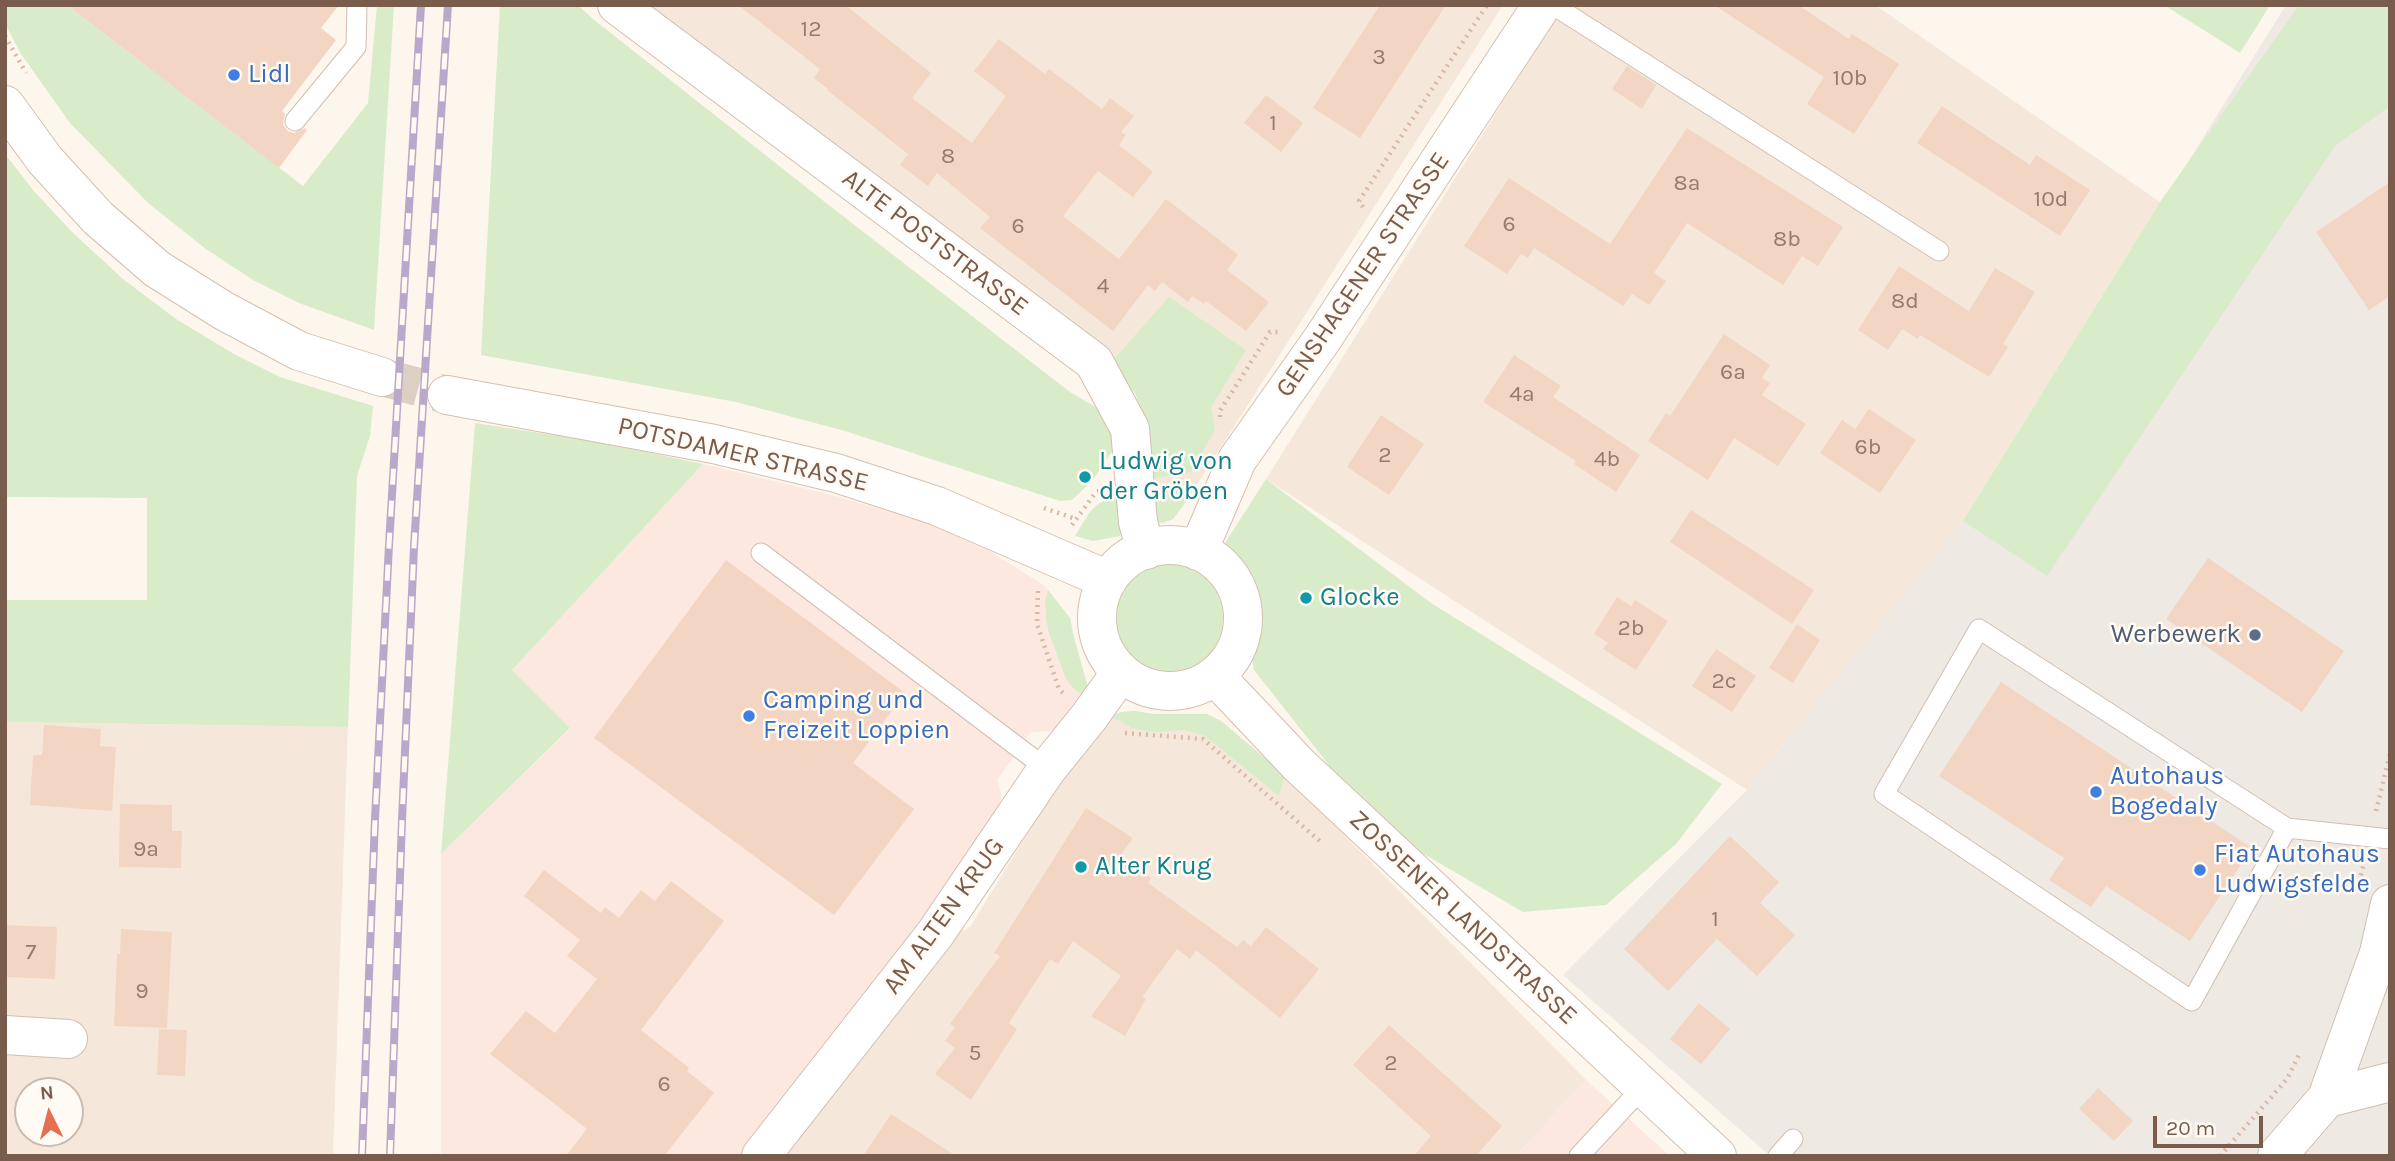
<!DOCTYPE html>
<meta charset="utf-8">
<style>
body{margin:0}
#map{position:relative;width:2395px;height:1161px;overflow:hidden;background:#fdf6ec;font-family:Karla,sans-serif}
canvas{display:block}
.frame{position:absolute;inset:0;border:7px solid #7a5c4d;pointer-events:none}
.north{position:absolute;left:14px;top:1077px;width:70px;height:70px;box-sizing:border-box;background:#fffaf3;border:2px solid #cabbb1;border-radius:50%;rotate:354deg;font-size:19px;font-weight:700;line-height:28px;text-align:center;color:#7a5c4d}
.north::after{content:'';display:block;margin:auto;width:24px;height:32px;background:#e76f51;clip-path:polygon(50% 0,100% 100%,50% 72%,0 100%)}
.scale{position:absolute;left:2153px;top:1116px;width:110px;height:32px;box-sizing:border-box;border:4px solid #7a5c4d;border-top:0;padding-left:9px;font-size:21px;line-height:24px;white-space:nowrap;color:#7a5c4d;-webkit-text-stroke:5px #fffaf3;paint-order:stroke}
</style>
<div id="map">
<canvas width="2395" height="1161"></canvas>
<div class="frame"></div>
<div class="north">N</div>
<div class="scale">20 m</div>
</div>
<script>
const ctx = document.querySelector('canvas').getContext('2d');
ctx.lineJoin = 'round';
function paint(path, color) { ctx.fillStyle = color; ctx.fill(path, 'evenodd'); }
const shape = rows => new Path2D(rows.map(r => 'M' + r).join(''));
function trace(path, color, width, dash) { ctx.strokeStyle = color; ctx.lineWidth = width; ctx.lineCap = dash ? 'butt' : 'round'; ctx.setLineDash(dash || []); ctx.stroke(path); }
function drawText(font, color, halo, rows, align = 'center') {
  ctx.font = font + ' Karla,sans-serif'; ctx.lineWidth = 5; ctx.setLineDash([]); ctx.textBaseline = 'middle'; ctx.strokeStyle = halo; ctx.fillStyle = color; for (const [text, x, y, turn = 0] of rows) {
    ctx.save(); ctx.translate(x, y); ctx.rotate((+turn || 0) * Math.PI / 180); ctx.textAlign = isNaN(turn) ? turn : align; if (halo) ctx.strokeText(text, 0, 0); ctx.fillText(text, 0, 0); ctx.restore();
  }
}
paint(shape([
 [632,5,1503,5,1182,508,1173,519,1162,523,1153,521,1145,417,1135,393,1098,358],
 [1564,5,1875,5,2160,202,1963,521,1747,790,1266,479],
 [1135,711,1153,714,1207,714,1221,721,1285,775,1586,1080,1516,1156,784,1156,948,938,970,927,1069,766,1111,716,1121,712],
 [5,722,348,727,333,1156,5,1156],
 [28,1091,70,1091,70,1133,28,1133]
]), '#f5e8da');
paint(shape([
 [703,464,832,495,931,524,988,550,1045,586,1070,618,1074,638,1088,687,1056,731,1031,732,998,779,1002,802,919,930,739,1156,441,1156,441,854,570,729,512,670],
 [1586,1080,1670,1156,1516,1156]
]), '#fde8e0');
paint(shape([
 [2286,5,2390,5,2390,1156,1770,1156,1563,975,1747,790,1963,521]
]), '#efe9e4');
paint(shape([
 [5,5,67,5,303,186,368,103,377,5,394,5,374,330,299,303,253,280,206,249,148,203,70,123,21,54,5,24],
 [500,5,578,5,593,19,830,206,1070,392,1109,415,1120,440,1092,481,1072,500,1060,501,845,431,736,402,481,355],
 [2164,5,2270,5,2240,53],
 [2299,5,2390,5,2390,106,2335,146,2047,576,1963,521,2160,202],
 [5,154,33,190,71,231,123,279,176,319,234,354,280,377,373,406,370,436,357,476,348,727,5,722,5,600,147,600,147,498,5,497],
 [1169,297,1246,350,1211,407,1215,430,1191,472,1148,479,1145,417,1135,393,1107,367],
 [475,423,599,442,703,464,512,670,570,728,441,854],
 [1266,479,1431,603,1722,784,1676,844,1606,905,1523,912,1412,847,1343,783,1254,670,1252,660,1258,633,1258,602,1244,565,1225,543],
 [1197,485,1173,519,1162,523,1153,521,1148,493],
 [1121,496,1124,528,1120,536,1093,541,1075,536,1089,513,1097,505,1106,499],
 '1113 618a55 55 0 1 1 110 0a55 55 0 1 1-110 0Z',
 [1048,590,1070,618,1074,638,1088,687,1084,696,1074,689,1066,679,1049,633,1046,620,1045,601],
 [1135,711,1153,714,1207,714,1221,721,1285,775,1279,796,1204,735,1182,730,1151,732,1132,728,1111,716,1121,712]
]), '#d8ecc9');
paint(shape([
 [67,5,339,5,321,28,336,40,282,111,285,114,283,125,288,131,294,133,305,128,307,130,279,168],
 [738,5,845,5,931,73,912,98,972,143,1006,96,974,71,999,39,1045,74,1049,69,1102,109,1110,98,1134,116,1121,132,1126,135,1119,145,1153,172,1133,197,1098,171,1063,216,1119,259,1166,199,1235,252,1238,255,1227,270,1269,302,1246,331,1206,301,1204,304,1192,296,1188,302,1162,282,1155,291,1148,285,1113,331,980,228,990,217,937,173,928,186,900,165,908,154,827,90,828,89,814,78,820,69],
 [1380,5,1446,5,1360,138,1313,108],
 [1714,5,1798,5,1849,39,1852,34,1899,64,1854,134,1807,104,1824,77],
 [1627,66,1656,85,1642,109,1612,89],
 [1266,95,1303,123,1281,152,1244,123],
 [1942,106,2030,165,2036,155,2090,190,2060,236,1917,143],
 [1687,128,1843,227,1818,266,1802,256,1783,285,1687,223,1654,273,1666,281,1649,305,1632,294,1623,306,1534,248,1528,258,1521,254,1507,274,1464,246,1509,178,1610,244],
 [2390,182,2390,296,2369,310,2316,232],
 [1899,266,1969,311,1995,268,2035,292,2003,344,2008,347,1989,377,1920,335,1918,339,1902,329,1888,350,1858,330],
 [1724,334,1770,365,1762,378,1770,383,1762,395,1806,424,1778,466,1734,438,1708,480,1648,441,1666,413,1670,416],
 [1514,355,1561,386,1553,397,1640,455,1616,492,1574,464,1576,461,1483,402],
 [1869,409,1916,440,1880,493,1820,453,1842,420,1855,429],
 [1381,415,1424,444,1389,495,1347,467],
 [1691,510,1814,590,1792,624,1670,542],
 [2208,558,2344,651,2302,712,2166,619],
 [726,560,905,693,853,763,914,809,834,915,594,738],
 [1617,597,1631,606,1635,600,1668,621,1636,670,1603,649,1608,643,1594,634],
 [1797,624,1820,640,1793,683,1769,668],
 [1716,649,1756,676,1732,712,1692,686],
 [2001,682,2252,848,2190,941,2106,886,2091,907,2049,880,2064,858,1939,776],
 [44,725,101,729,100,746,116,747,112,811,30,805,33,755,42,755],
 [120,804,172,805,172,831,182,831,181,868,119,867],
 [1086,808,1133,838,1119,857,1151,878,1148,883,1237,947,1243,940,1251,946,1266,927,1319,969,1280,1018,1196,950,1190,959,1177,949,1142,997,1146,999,1125,1036,1091,1016,1121,976,1073,941,1058,964,1050,959,1009,1023,1017,1029,971,1100,935,1074,955,1048,945,1041,955,1027,950,1024,1000,956,994,953],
 [1730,836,1779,882,1760,903,1795,935,1757,976,1717,939,1668,991,1624,949],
 [544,870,601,913,605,907,619,918,641,890,655,901,671,881,724,921,641,1030,689,1068,687,1071,714,1093,664,1156,566,1156,587,1129,490,1054,526,1011,555,1033,597,979,567,956,580,940,524,896],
 [5,925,57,927,55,979,5,977],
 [121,929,172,932,167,1028,114,1026,117,954,120,954],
 [1699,1003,1730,1029,1701,1064,1670,1039],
 [1389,1025,1502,1126,1476,1156,1414,1156,1431,1136,1353,1065],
 [159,1029,187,1030,185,1076,157,1075],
 [2098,1088,2133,1121,2114,1141,2079,1109],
 [891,1114,956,1156,863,1156]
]), '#f3d5c3');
trace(shape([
 [382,377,447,395]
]), '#dcd0c4', 38, [38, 19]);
const service = shape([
 [1553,5,1939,251],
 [295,121,356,47,357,5],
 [761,553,1047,769],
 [2287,828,2192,1001,1884,794,1979,629,2287,828,2390,839],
 [1579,1156,1643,1087],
 [1778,1156,1793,1139]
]);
const minor = shape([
 [617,5,1094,362,1130,429,1138,522,1146,550],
 [5,1035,68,1039],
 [2327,1098,2390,1082],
 [761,1156,935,934,1047,769,1089,717,1121,672],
 [2277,1156,2327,1098,2379,953,2390,904]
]);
const secondary = shape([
 [5,105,45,160,98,218,157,269,224,311,299,351,382,377],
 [447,395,714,444,836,473,937,506,1108,580],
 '1097 618a73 73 0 1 1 146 0a73 73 0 1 1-146 0Z',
 [1198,551,1237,460,1321,341,1542,5],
 [1215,676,1298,764,1717,1156]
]);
trace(service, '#d1beb0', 21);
trace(minor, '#d1beb0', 40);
trace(secondary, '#d6c0b0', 40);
trace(shape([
 [5,36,26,73],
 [1363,207,1359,201,1487,5],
 [1220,417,1220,411,1270,332,1280,332],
 [1044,508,1076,519],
 [1072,525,1096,492,1099,491],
 [1038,591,1037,624,1059,689,1063,693],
 [1125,733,1203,739,1322,843],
 [2376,811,2390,754],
 [2359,882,2364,864],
 [2220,1156,2287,1079,2299,1055]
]), '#d9b8a5', 4.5, [2, 5]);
trace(service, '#fff', 19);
trace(minor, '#fff', 38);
trace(secondary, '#fff', 38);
const rail = shape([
 [362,1156,375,819,389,545,421,5],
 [390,1156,402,820,414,547,448,5]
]);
trace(rail, '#b9a8c9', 8);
trace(rail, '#fffaf3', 5, [16]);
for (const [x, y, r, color] of [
 [234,75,7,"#3f7fe0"],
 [1085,477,7,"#0f9aa8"],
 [1306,598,7,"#0f9aa8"],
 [2255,635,7,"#5c6f8a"],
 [749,716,7,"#3f7fe0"],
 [2096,792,7,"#3f7fe0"],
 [1081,867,7,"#0f9aa8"],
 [2200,870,7,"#3f7fe0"]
]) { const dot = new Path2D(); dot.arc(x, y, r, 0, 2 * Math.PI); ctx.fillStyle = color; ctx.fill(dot); trace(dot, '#fffaf3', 2.5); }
drawText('23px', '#987a6a', null, [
 ["12",811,29],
 ["3",1379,57],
 ["10b",1850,78],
 ["1",1273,123],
 ["8",948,156],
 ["8a",1687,183],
 ["10d",2051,199],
 ["6",1509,224],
 ["6",1018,226],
 ["8b",1787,239],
 ["4",1103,286],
 ["8d",1905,301],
 ["6a",1733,372],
 ["4a",1522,394],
 ["6b",1868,447],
 ["2",1385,455],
 ["4b",1607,459],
 ["2b",1631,628],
 ["2c",1724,681],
 ["9a",146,849],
 ["1",1715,919],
 ["7",31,952],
 ["9",142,991],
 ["5",975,1053],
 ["2",1391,1063],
 ["6",664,1084]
]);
drawText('26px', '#366cbe', '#fffaf3', [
 ["Lidl",248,75],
 ["Camping und",763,701],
 ["Freizeit Loppien",763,731],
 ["Autohaus",2110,777],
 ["Bogedaly",2110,807],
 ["Fiat Autohaus",2214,855],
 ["Ludwigsfelde",2214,885]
], 'left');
drawText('26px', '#7a5c4d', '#fffaf3', [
 ["ALTE POSTSTRASSE",935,243,37],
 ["GENSHAGENER STRASSE",1363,275,-56],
 ["POTSDAMER STRASSE",743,455,13],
 ["AM ALTEN KRUG",944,916,-54],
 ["ZOSSENER LANDSTRASSE",1463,918,43]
]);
drawText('26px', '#0d838f', '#fffaf3', [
 ["Ludwig von",1099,462],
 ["der Gröben",1099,492],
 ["Glocke",1320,598],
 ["Alter Krug",1095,867]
], 'left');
drawText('26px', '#4e5e75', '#fffaf3', [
 ["Werbewerk",2241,635]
], 'right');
</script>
